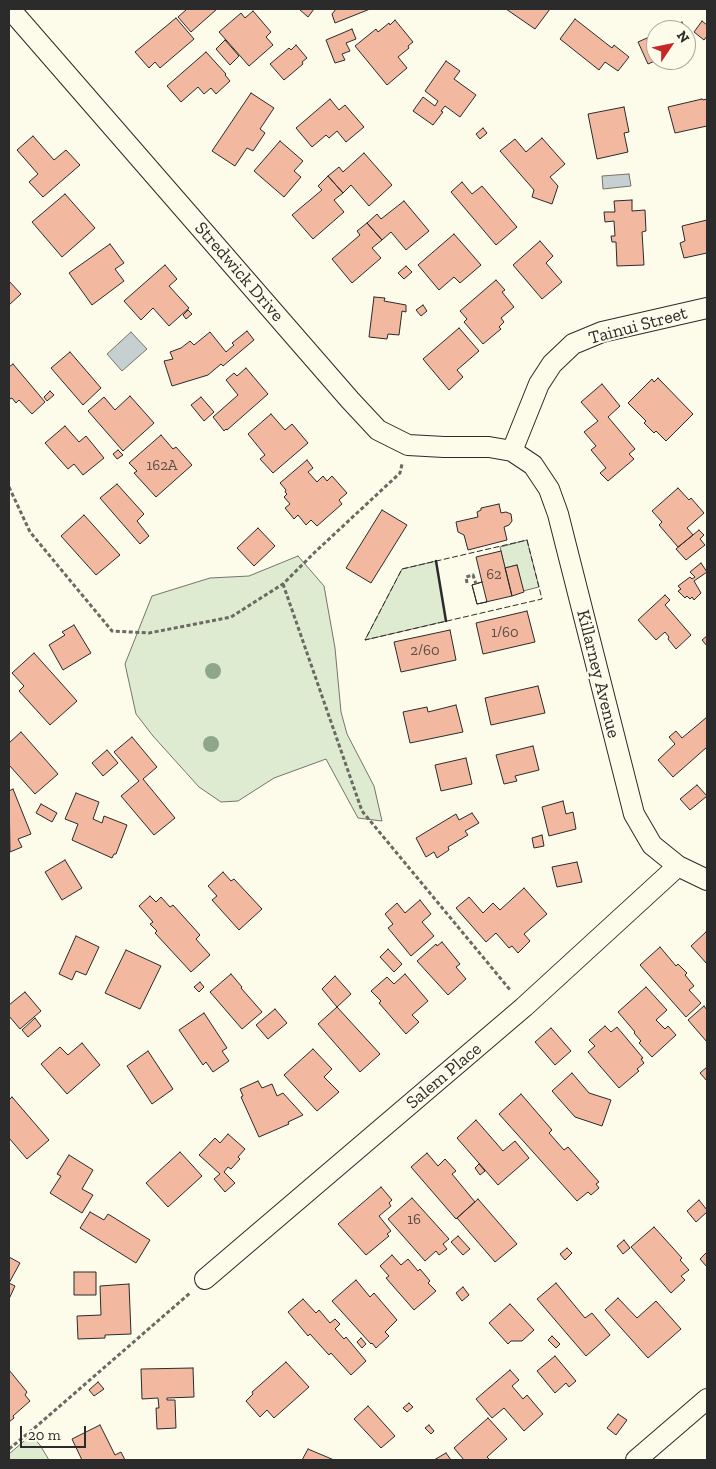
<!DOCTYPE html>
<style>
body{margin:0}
#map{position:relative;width:716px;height:1469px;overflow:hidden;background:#fdfbea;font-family:"Zilla Slab",serif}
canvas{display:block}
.frame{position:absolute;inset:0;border:10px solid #2b2b2b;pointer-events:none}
.north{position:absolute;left:646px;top:20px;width:50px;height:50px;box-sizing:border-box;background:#fdfbea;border:1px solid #a9a89e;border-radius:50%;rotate:56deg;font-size:14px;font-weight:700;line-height:20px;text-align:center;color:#2b2b2b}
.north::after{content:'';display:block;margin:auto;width:18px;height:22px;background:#c62828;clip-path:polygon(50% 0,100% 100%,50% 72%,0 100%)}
.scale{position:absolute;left:20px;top:1426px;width:66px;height:22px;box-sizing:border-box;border:2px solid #2b2b2b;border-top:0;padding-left:6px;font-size:15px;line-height:18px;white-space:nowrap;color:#2b2b2b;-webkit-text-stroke:4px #fdfbea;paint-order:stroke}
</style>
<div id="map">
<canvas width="716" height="1469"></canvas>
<div class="frame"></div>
<div class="north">N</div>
<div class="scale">20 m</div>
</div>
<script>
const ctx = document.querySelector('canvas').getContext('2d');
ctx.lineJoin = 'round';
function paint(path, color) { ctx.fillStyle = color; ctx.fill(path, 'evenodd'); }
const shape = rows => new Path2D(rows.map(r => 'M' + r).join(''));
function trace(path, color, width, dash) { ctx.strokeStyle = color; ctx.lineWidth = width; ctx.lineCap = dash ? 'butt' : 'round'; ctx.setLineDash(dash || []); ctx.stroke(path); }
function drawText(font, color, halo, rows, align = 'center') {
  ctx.font = font + ' "Zilla Slab",serif'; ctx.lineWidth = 4; ctx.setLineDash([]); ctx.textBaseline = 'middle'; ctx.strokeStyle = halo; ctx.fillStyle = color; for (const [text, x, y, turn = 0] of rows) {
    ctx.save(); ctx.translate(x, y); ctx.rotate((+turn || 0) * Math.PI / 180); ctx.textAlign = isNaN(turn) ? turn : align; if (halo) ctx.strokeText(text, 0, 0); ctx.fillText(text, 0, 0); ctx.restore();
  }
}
const green = shape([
 [527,540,539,587,523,591,517,565,505,568,500,547,527,540],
 [298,556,324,586,335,648,341,712,347,734,374,786,382,821,358,818,326,759,274,778,238,801,221,802,199,787,153,736,136,714,125,664,152,596,210,578,249,576,298,556],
 [436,561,446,621,365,640,402,569,436,561],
 [31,1435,40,1445,49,1460,9,1460,9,1454,31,1435]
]);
paint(green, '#deebd1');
trace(green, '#74746e', 1);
const water = shape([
 [629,174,631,186,603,189,602,176,629,174],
 [131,332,147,349,122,371,107,354,131,332]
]);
paint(water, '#c7d0d0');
trace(water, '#74746e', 1);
const building = shape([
 [187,9,217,9,191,32,178,17,187,9],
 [299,9,314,9,308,17,299,9],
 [336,9,370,9,335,23,332,14,336,9],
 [506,9,550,9,535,29,506,9],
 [253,11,271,32,266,37,273,45,249,66,219,32,241,13,245,18,253,11],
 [176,18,194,39,160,68,155,62,149,68,135,52,176,18],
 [575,19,612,48,614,45,629,57,618,71,605,62,599,70,560,39,575,19],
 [395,20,413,42,408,46,409,48,398,57,407,68,387,85,355,46,376,29,378,32,389,23,390,25,395,20],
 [702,21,707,25,707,36,704,40,694,32,702,21],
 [682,22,693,44,686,47,686,30,664,30,682,22],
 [352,29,356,39,346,43,350,51,342,54,345,60,335,63,326,40,352,29],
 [656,34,656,60,657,60,648,64,638,42,656,34],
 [225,40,239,56,230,65,216,49,225,40],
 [296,45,307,58,302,62,303,64,284,80,270,64,289,48,291,50,296,45],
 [206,52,226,74,225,75,230,81,216,94,211,88,204,94,198,87,181,102,167,86,206,52],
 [446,61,460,71,454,79,476,95,460,117,445,106,441,111,443,112,433,125,413,111,423,97,435,106,438,101,425,91,446,61],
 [251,93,274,108,260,129,265,133,253,151,247,148,235,166,212,151,251,93],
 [330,99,339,110,345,105,364,127,346,142,337,131,329,138,326,135,312,147,296,128,330,99],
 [702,99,703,100,707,99,707,126,675,133,668,107,702,99],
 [624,107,629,132,624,133,628,152,597,159,588,114,624,107],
 [483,128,487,133,480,139,476,134,483,128],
 [33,136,54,160,66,150,80,165,43,197,29,182,38,174,17,150,33,136],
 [542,138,565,164,550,177,558,186,552,204,532,197,534,190,500,151,515,139,526,152,542,138],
 [280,141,303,161,294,171,301,177,284,197,254,171,280,141],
 [364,153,392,185,369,206,351,185,343,193,328,176,339,167,343,172,364,153],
 [328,176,343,193,334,200,344,212,313,239,292,215,322,190,318,186,328,176],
 [462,182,472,194,482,186,517,227,496,245,451,192,462,182],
 [65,194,95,228,62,257,32,222,65,194],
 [632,200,632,211,645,210,646,231,642,232,644,265,617,266,616,242,612,242,611,236,615,236,614,221,605,222,604,212,615,212,614,201,632,200],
 [404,201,429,231,406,250,391,232,382,240,367,223,377,214,381,219,404,201],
 [707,220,707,253,684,258,680,243,685,241,682,226,707,220],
 [367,223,382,240,372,248,381,258,352,283,332,259,360,235,357,231,367,223],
 [454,234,481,265,460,283,454,277,439,290,418,265,454,234],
 [540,241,553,256,546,263,562,282,542,299,513,265,540,241],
 [110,244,124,263,115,269,124,281,92,305,69,273,110,244],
 [165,265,177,279,169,286,189,308,169,326,153,308,141,320,124,301,165,265],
 [406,266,412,272,404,279,398,273,406,266],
 [496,280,505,290,502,292,514,307,501,318,504,322,499,327,501,329,483,344,464,322,467,319,460,311,496,280],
 [9,281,21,294,9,305,9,281],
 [374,297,385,298,384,301,406,305,406,312,402,311,399,335,388,334,387,339,369,337,374,297],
 [423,305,427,311,421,316,416,310,423,305],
 [188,310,192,314,186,319,183,315,188,310],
 [459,328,479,351,457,370,463,377,449,390,423,359,459,328],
 [247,331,254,340,223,366,221,364,208,375,172,386,164,361,173,359,170,352,181,348,190,341,194,345,210,332,226,352,234,345,232,343,247,331],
 [70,352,101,388,83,405,51,368,70,352],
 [13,364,45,402,32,414,19,400,16,403,12,398,10,399,9,397,9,367,13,364],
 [246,368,268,394,227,430,226,429,224,431,213,417,238,395,226,380,234,373,237,376,246,368],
 [658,378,693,414,666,441,656,431,654,433,644,423,646,421,628,403,652,379,654,382,658,378],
 [602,384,620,406,608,417,635,449,629,454,634,459,608,481,600,473,606,468,591,450,596,446,584,432,598,421,581,402,602,384],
 [50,391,54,395,47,401,44,397,50,391],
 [130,396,154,423,123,451,88,411,104,397,115,410,130,396],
 [201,397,214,412,204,421,191,405,201,397],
 [271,414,285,430,292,424,308,443,273,473,260,459,265,455,248,434,271,414],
 [65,426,79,442,86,436,104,458,83,475,74,464,68,469,45,443,65,426],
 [161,435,173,449,176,447,192,465,156,497,134,473,137,471,129,463,161,435],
 [118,450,123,455,117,459,113,454,118,450],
 [307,460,313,468,308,472,317,482,323,476,327,481,332,476,347,493,339,500,342,504,317,526,311,520,306,525,298,515,294,519,285,508,290,504,284,497,287,494,285,492,286,490,280,483,307,460],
 [117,484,144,514,137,521,149,536,140,544,100,498,117,484],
 [678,488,689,500,691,498,704,513,687,528,693,535,678,547,659,525,662,522,652,511,678,488],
 [499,504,501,513,506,512,511,514,512,521,509,525,504,527,507,540,468,550,464,535,458,532,456,522,478,517,477,512,481,510,481,508,499,504],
 [382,510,407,525,371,583,346,568,382,510],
 [84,515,120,555,96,575,61,536,84,515],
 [258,528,275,546,254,566,237,548,258,528],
 [699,530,704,535,700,539,705,545,686,560,676,549,699,530],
 [501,551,512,596,477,604,472,585,482,582,476,557,501,551],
 [701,563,707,572,694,581,701,593,694,600,692,597,690,599,687,596,685,598,678,591,681,589,678,586,690,577,692,579,695,577,690,572,701,563],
 [517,565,524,592,512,596,505,568,517,565],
 [482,582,487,602,477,604,472,585,482,582],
 [665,595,670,600,665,605,691,635,676,649,668,639,669,637,665,632,656,640,638,620,665,595],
 [527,611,535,642,483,654,476,623,527,611],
 [74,625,91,653,63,670,49,645,65,635,62,632,74,625],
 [450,630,456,660,401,672,394,642,450,630],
 [707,636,707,646,702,640,707,636],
 [34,653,77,701,50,725,19,691,24,686,12,673,34,653],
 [538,686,545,713,491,725,485,698,538,686],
 [456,705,463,732,410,743,403,712,427,707,428,712,456,705],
 [707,717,707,747,673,777,658,760,675,744,669,737,676,731,682,738,707,717],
 [21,732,58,774,35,794,9,765,9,743,21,732],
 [132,737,157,767,143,779,175,818,154,835,121,796,139,781,114,752,132,737],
 [533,746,539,770,515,776,517,781,504,784,496,755,533,746],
 [107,750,118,763,103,776,92,763,107,750],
 [466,758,472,784,441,791,435,765,466,758],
 [697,785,707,796,690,810,680,799,697,785],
 [13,789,31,834,18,839,22,847,10,852,9,791,13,789],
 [76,793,99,802,93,819,102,823,104,816,127,825,116,854,114,854,112,858,72,840,78,824,65,819,76,793],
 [563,801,566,814,573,812,576,829,549,836,542,807,563,801],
 [41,804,57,813,52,822,36,813,41,804],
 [472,813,479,823,465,831,468,835,448,847,449,850,437,858,434,852,426,857,416,838,456,814,459,820,472,813],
 [542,835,544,846,534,848,532,838,542,835],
 [65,860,82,888,62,900,45,872,65,860],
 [577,862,582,882,557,887,552,867,577,862],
 [223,872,231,881,234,879,262,909,239,930,212,900,217,896,208,886,223,872],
 [524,888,547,914,524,934,530,941,518,953,512,946,509,948,496,933,486,942,456,908,469,897,483,913,493,903,500,910,524,888],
 [150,896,156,902,161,897,170,907,173,905,200,935,196,939,210,955,191,972,155,933,157,931,150,924,153,922,139,906,150,896],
 [420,900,431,914,422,922,434,936,411,956,388,928,393,924,385,914,397,903,405,913,420,900],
 [706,932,707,933,707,964,691,946,706,932],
 [76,936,99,947,86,975,76,971,72,980,59,974,76,936],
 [442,942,460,964,456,967,466,979,448,995,417,961,436,944,437,946,442,942],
 [660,947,676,966,678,964,687,973,685,975,694,986,689,990,701,1003,686,1017,640,965,660,947],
 [388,949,402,964,394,972,380,957,388,949],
 [126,950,161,966,140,1009,105,993,126,950],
 [231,974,242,987,241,988,262,1012,242,1029,210,992,231,974],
 [405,974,428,1001,412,1015,419,1022,406,1034,379,1003,381,1001,371,991,387,977,394,984,405,974],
 [335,976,351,994,337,1007,322,989,335,976],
 [200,982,204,987,199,992,194,987,200,982],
 [646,987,667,1010,656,1020,665,1029,668,1026,676,1035,652,1057,639,1043,641,1041,634,1033,635,1032,618,1012,646,987],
 [25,992,41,1011,20,1029,9,1016,9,1005,25,992],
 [704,1006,707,1010,707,1042,688,1020,704,1006],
 [337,1007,380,1054,360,1072,318,1024,337,1007],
 [275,1009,287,1023,268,1039,256,1025,275,1009],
 [204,1013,227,1048,222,1051,229,1061,213,1072,206,1062,203,1065,179,1030,204,1013],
 [35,1018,41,1026,28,1037,22,1030,35,1018],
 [605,1026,611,1032,617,1027,643,1058,641,1059,644,1063,637,1069,639,1071,619,1088,588,1052,595,1046,589,1040,605,1026],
 [551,1028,571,1051,555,1065,535,1042,551,1028],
 [82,1043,100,1065,67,1094,41,1064,60,1047,68,1055,82,1043],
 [313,1049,332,1069,324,1077,339,1092,317,1111,284,1075,313,1049],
 [148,1051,173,1089,152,1104,127,1066,148,1051],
 [707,1067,707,1081,700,1073,707,1067],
 [572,1073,589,1093,611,1100,602,1126,575,1117,552,1091,572,1073],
 [258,1081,262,1088,272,1084,277,1096,283,1093,303,1115,288,1122,289,1124,259,1137,241,1097,243,1096,240,1089,258,1081],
 [521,1094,552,1130,549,1133,564,1150,568,1147,599,1182,596,1184,599,1188,591,1195,588,1192,577,1201,499,1114,521,1094],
 [12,1097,49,1140,27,1159,9,1138,9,1100,12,1097],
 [476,1120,503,1151,515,1141,529,1158,498,1185,457,1138,476,1120],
 [228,1134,245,1149,238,1157,240,1159,231,1169,228,1167,224,1172,235,1183,225,1192,214,1179,220,1174,199,1155,215,1138,220,1143,228,1134],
 [180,1152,202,1176,168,1207,146,1183,180,1152],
 [427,1153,438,1166,445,1159,456,1171,452,1174,475,1202,456,1219,411,1167,427,1153],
 [69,1155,93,1170,82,1189,93,1195,82,1213,50,1193,61,1176,57,1174,69,1155],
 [479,1164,485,1171,480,1175,475,1168,479,1164],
 [381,1187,392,1200,389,1203,391,1206,379,1216,391,1231,387,1234,389,1236,366,1255,338,1224,381,1187],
 [412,1198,449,1239,443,1244,447,1249,439,1255,436,1251,425,1261,388,1219,412,1198],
 [478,1199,517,1244,495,1262,457,1218,478,1199],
 [699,1200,707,1210,707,1212,696,1222,687,1211,699,1200],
 [90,1212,104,1220,108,1214,150,1240,136,1263,80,1228,90,1212],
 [654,1227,682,1258,680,1260,689,1270,681,1276,685,1280,671,1293,631,1247,654,1227],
 [458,1236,470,1249,463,1255,451,1242,458,1236],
 [624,1240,630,1248,623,1254,617,1246,624,1240],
 [567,1248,572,1253,565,1260,560,1254,567,1248],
 [707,1252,707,1267,700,1259,707,1252],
 [392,1255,401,1265,408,1259,418,1271,420,1269,430,1281,428,1283,436,1291,414,1310,386,1278,389,1276,380,1266,392,1255],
 [9,1257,20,1263,9,1283,15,1286,9,1299,9,1257],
 [74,1272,96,1272,96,1295,74,1295,74,1272],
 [356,1280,370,1297,374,1293,397,1320,385,1332,389,1336,376,1348,372,1343,371,1344,332,1301,356,1280],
 [556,1283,585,1318,592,1313,610,1335,586,1356,537,1299,556,1283],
 [129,1284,131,1334,105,1335,105,1338,78,1339,77,1316,101,1315,100,1286,129,1284],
 [463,1287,469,1295,462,1301,456,1293,463,1287],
 [618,1298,637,1318,656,1301,681,1329,648,1358,605,1310,618,1298],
 [303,1299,316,1313,319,1310,330,1323,335,1319,340,1324,335,1329,344,1339,346,1337,366,1361,351,1375,331,1353,329,1355,310,1334,308,1336,288,1312,303,1299],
 [510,1304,534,1330,522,1341,511,1341,508,1344,489,1323,510,1304],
 [552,1336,560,1344,556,1348,548,1340,552,1336],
 [361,1338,366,1344,362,1348,357,1342,361,1338],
 [555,1356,576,1381,569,1387,566,1383,555,1393,537,1371,555,1356],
 [286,1362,309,1387,274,1418,267,1410,260,1417,246,1401,253,1394,252,1392,286,1362],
 [193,1368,194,1397,167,1398,167,1400,175,1400,176,1428,157,1429,156,1408,159,1408,158,1398,142,1399,141,1369,193,1368],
 [9,1370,27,1392,25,1395,30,1401,13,1416,14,1418,9,1422,9,1370],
 [510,1370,519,1380,512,1386,523,1399,527,1395,543,1414,524,1431,504,1408,492,1418,476,1399,510,1370],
 [98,1382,104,1389,94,1396,89,1390,98,1382],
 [409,1403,413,1407,407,1412,403,1408,409,1403],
 [368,1406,395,1436,381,1448,354,1419,368,1406],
 [618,1414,627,1420,616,1435,607,1428,618,1414],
 [488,1418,507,1439,487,1457,490,1460,464,1460,454,1448,488,1418],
 [100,1425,115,1455,121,1452,125,1460,82,1460,72,1439,100,1425],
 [429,1425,434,1431,431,1434,425,1428,429,1425],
 [308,1449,334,1460,302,1460,308,1449],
 [446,1453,451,1460,434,1460,446,1453]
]);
paint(building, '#f2b8a0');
trace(building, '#2b2b2b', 1);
const street = shape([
 [10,9,350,400,378,430,408,445,444,447,489,447,512,451,533,465,549,489,558,514,634,814,652,845,678,866,707,880],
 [512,451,539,384,552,364,573,344,602,332,707,308],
 [205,1279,524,1007,678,866],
 [636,1460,707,1399]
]);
trace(street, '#2b2b2b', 22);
trace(shape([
 [9,487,30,532,112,631,149,633,231,617,283,584,314,553,400,473,402,464],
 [467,583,466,577,473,575,476,584],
 [283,584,362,811,511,991],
 [9,1449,38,1425,190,1293]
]), '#6a6964', 3, [4, 2.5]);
trace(street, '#fdfbea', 20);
trace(shape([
 [527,540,542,599,365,640,402,569,527,540]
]), '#2b2b2b', 1, [6, 2.5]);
trace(shape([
 [436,561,446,621]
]), '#2b2b2b', 2.5);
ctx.fillStyle = '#8ea78a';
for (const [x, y] of [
 [213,671],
 [211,744]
]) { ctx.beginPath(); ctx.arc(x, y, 8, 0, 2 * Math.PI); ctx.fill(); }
drawText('15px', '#5d4e48', null, [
 ["162A",162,466],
 ["62",494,575],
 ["1/60",505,633],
 ["2/60",425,651],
 ["16",414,1220]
]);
drawText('18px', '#2b2b2b', '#fdfbea', [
 ["Stredwick Drive",239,272,49],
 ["Tainui Street",638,326,-15],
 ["Killarney Avenue",598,674,76],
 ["Salem Place",444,1076,-40]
]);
</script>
